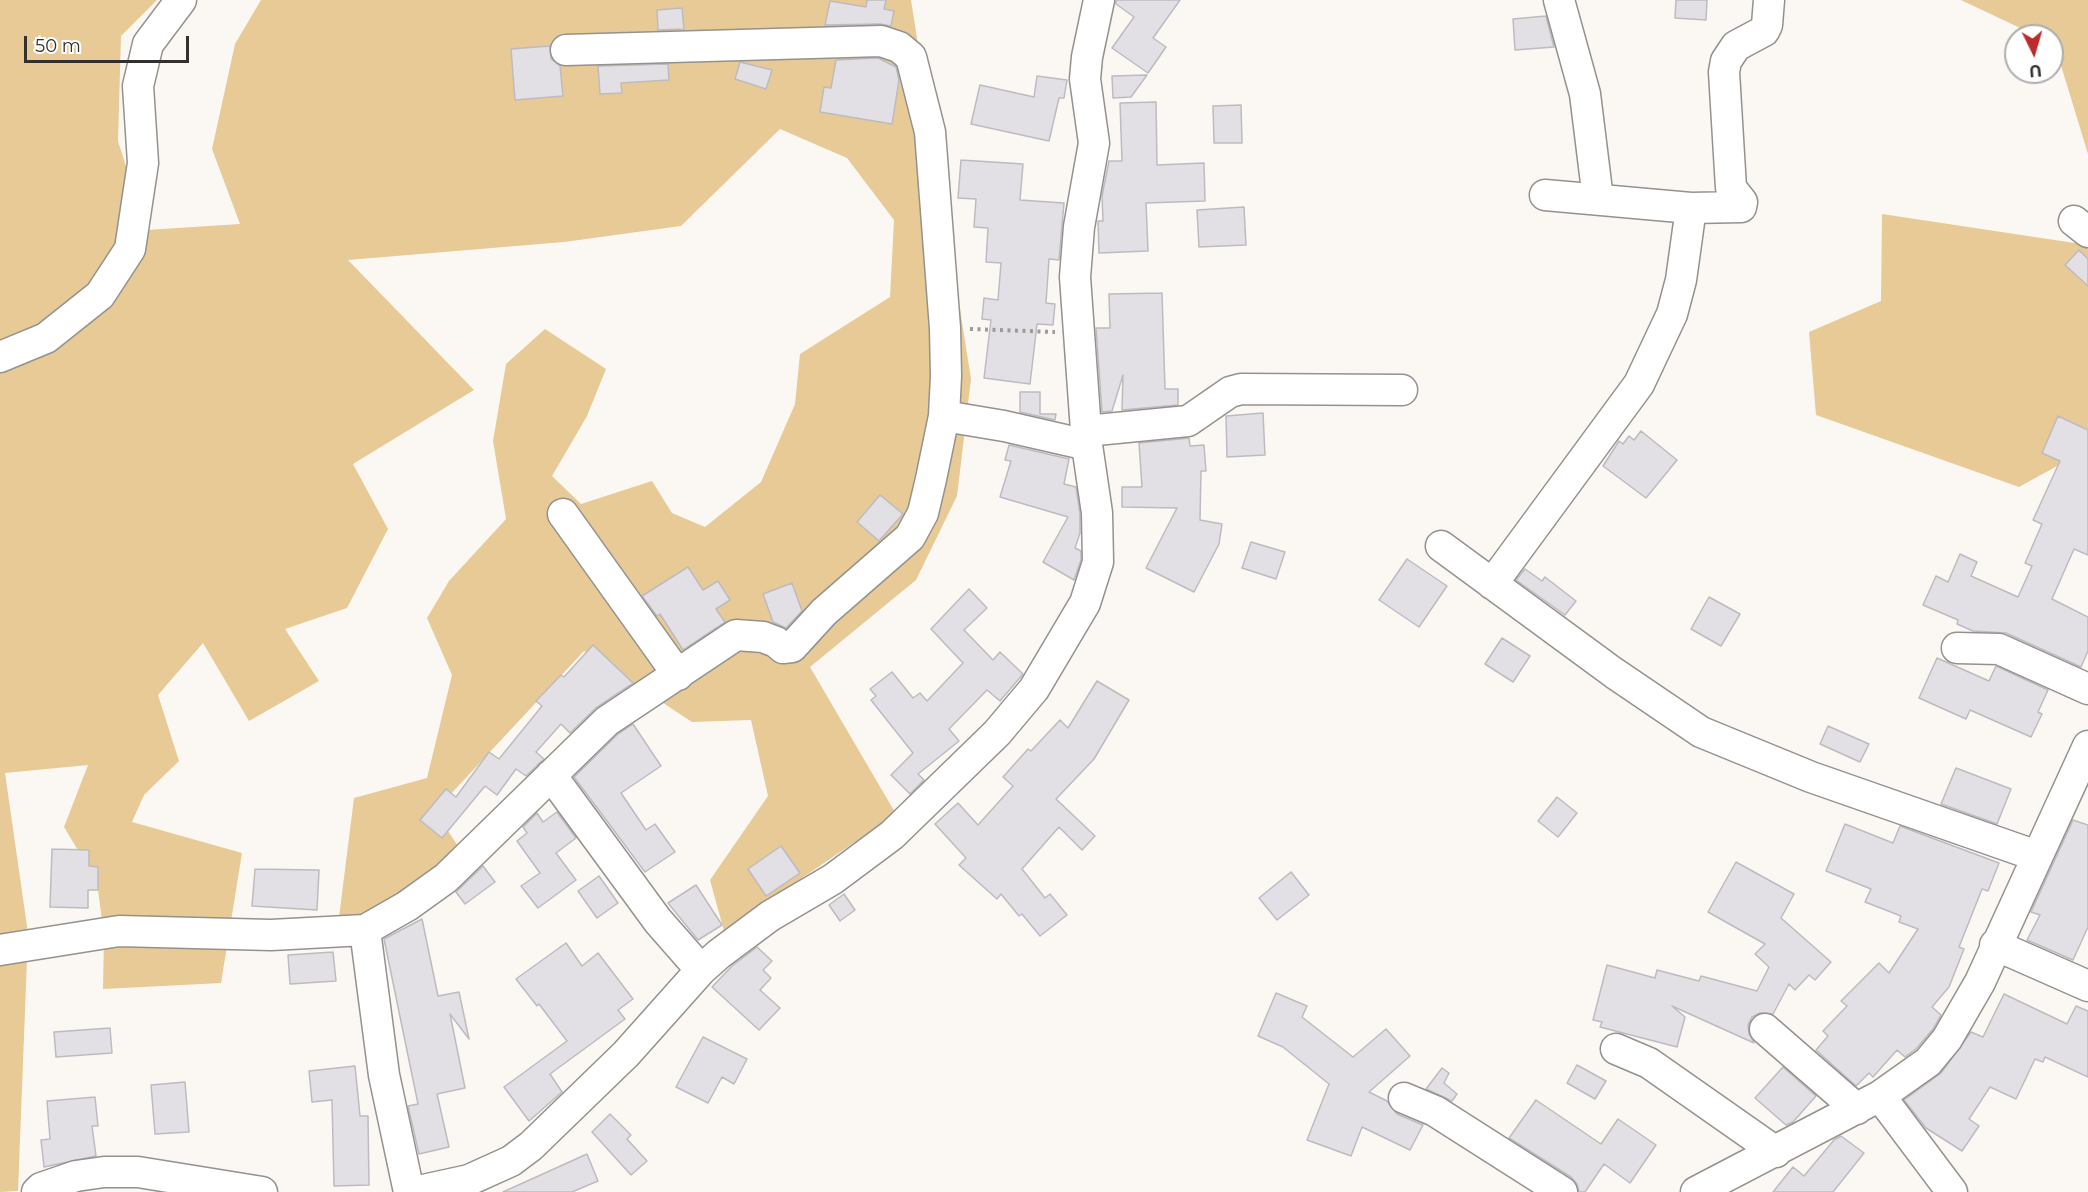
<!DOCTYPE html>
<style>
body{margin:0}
#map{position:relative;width:2088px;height:1192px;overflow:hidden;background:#fbf8f4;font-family:Montserrat,sans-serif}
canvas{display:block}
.north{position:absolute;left:2004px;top:24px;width:60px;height:60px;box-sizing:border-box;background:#fff;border:2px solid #adadac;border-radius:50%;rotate:175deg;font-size:16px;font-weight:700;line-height:24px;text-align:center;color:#323130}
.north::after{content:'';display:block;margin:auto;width:21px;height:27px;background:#bb2c2b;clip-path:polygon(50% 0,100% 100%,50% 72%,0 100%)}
.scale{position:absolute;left:24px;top:36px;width:165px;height:27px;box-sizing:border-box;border:3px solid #323130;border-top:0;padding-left:8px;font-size:18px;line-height:21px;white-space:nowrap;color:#323130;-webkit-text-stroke:4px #fff;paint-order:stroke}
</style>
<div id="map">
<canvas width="2088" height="1192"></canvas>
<div class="north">U</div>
<div class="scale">50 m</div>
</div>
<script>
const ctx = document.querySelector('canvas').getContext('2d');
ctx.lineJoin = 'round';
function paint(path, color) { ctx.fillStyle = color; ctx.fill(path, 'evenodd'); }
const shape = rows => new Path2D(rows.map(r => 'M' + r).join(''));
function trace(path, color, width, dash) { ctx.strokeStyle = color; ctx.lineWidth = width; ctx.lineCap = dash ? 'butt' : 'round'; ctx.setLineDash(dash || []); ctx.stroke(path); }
paint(shape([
 [0,0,157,0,121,36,118,141,146,230,240,224,212,149,235,44,261,0,911,0,971,379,957,496,916,580,810,667,896,814,724,931,710,880,768,796,751,720,692,722,584,651,435,811,467,860,336,941,354,798,427,778,452,675,427,618,449,581,506,519,493,441,506,364,545,329,606,369,587,416,552,476,581,504,652,481,672,513,705,527,761,482,795,404,800,354,890,297,894,220,847,158,780,129,681,226,564,242,348,260,474,390,353,464,388,529,347,608,285,629,319,681,249,721,203,643,158,695,179,761,144,795,132,822,242,853,221,983,103,989,104,936,97,882,64,827,88,765,5,773,28,933,18,1191,0,1192],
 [1961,0,2088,0,2088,154,2052,36,2037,36],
 [1882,214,2088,245,2088,449,2019,487,1816,415,1809,332,1881,301]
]), '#e7ca96');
const building = shape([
 [867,0,886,0,884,9,894,11,891,26,880,24,825,25,830,1,866,7,867,0],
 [1116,0,1180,0,1153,38,1166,47,1148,73,1112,48,1134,17,1116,4,1116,0],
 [1676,0,1707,0,1706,20,1675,18,1676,0],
 [682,8,684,29,658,30,657,10,682,8],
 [1546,16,1554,47,1515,50,1513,19,1546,16],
 [550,46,551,59,560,66,563,96,515,100,511,49,550,46],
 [878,58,896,67,899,80,892,124,820,112,824,87,831,88,836,60,878,58],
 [740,62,772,70,766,89,735,79,740,62],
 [668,64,669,80,621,83,622,93,600,94,598,66,668,64],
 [1147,75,1131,97,1113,98,1112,76,1147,75],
 [1037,76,1067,80,1064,98,1059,98,1049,141,971,124,980,85,1034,97,1037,76],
 [1156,102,1157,165,1204,163,1205,201,1146,203,1148,251,1099,253,1098,221,1103,221,1102,196,1109,161,1122,161,1120,103,1156,102],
 [1241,105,1242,143,1214,143,1213,106,1241,105],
 [961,160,1023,164,1020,200,1064,203,1059,260,1049,259,1046,303,1055,304,1053,325,1037,324,1030,384,984,378,991,320,982,319,984,298,998,300,1001,263,986,262,988,228,974,227,976,199,958,198,961,160],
 [1244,207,1246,245,1199,247,1197,210,1244,207],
 [2079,250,2088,259,2088,286,2065,265,2079,250],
 [1162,293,1165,389,1178,389,1178,405,1122,410,1123,375,1112,411,1102,412,1096,328,1110,328,1109,294,1162,293],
 [1020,392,1040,392,1040,414,1056,414,1055,420,1020,412,1020,392],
 [1263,413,1265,455,1227,457,1226,416,1263,413],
 [2058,416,2088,430,2088,555,2074,549,2052,599,2088,617,2088,651,2081,667,2006,633,1973,631,1957,624,1958,620,1923,605,1936,576,1948,582,1960,554,1977,562,1971,576,2018,597,2032,566,2025,563,2042,524,2033,520,2060,461,2042,453,2058,416],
 [1641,431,1677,460,1646,498,1603,466,1619,441,1623,444,1629,436,1634,440,1641,431],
 [1189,438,1190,446,1204,445,1206,471,1201,471,1200,520,1222,524,1219,544,1194,592,1146,568,1177,508,1122,507,1122,487,1142,487,1139,443,1189,438],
 [1009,445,1069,459,1064,484,1076,487,1080,514,1080,533,1075,548,1081,551,1081,560,1074,580,1043,562,1068,517,1000,497,1011,461,1005,460,1009,445],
 [880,495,903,514,879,541,857,522,880,495],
 [1251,542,1285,552,1276,579,1242,568,1251,542],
 [1407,559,1447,586,1419,627,1379,600,1407,559],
 [688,567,703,590,718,581,730,600,716,609,725,622,683,650,660,614,657,616,642,596,688,567],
 [1525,569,1542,581,1545,577,1576,601,1565,615,1516,580,1525,569],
 [792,583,802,611,786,628,773,622,763,594,792,583],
 [969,589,987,608,964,630,993,660,1000,652,1023,674,1000,701,987,690,949,729,959,741,918,774,924,780,910,794,891,775,913,753,871,700,876,696,870,689,892,672,913,698,920,693,927,701,963,663,931,629,969,589],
 [1709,597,1740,614,1721,646,1691,629,1709,597],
 [1502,638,1530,656,1513,682,1485,664,1502,638],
 [593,645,633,683,597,707,570,733,561,724,536,752,544,759,526,776,516,769,497,795,485,786,442,838,420,820,446,789,456,797,489,752,499,759,542,706,536,701,561,675,564,677,593,645],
 [1937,658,1989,681,1996,666,2048,690,2038,712,2042,714,2031,737,1970,710,1966,719,1919,698,1937,658],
 [1097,681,1129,700,1094,759,1056,799,1095,836,1082,850,1059,827,1022,869,1045,898,1050,894,1067,915,1040,936,1022,914,1019,916,1001,894,997,899,959,865,966,858,935,824,958,803,978,825,1013,786,1003,777,1028,749,1031,751,1060,720,1068,728,1097,681],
 [633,724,661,766,621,793,646,830,655,824,675,852,645,872,574,777,618,734,633,724],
 [1828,726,1869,744,1860,762,1820,744,1828,726],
 [1956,768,2011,789,1997,824,1941,804,1956,768],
 [1557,797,1577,813,1558,837,1538,821,1557,797],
 [557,812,576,838,556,853,576,880,538,908,521,886,540,873,517,841,527,833,523,827,537,813,543,822,557,812],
 [2073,820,2088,825,2088,927,2073,960,2027,940,2040,915,2031,912,2073,820],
 [1845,824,1893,843,1900,826,1999,863,1988,891,1982,889,1959,947,1964,949,1949,987,1932,1007,1941,1015,1933,1029,1916,1049,1905,1057,1897,1050,1873,1077,1869,1073,1856,1086,1816,1050,1828,1036,1823,1031,1847,1006,1841,1001,1879,963,1889,973,1918,929,1899,922,1901,916,1865,902,1871,889,1826,871,1845,824],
 [781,846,800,873,766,896,748,869,781,846],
 [52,849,89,850,89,866,98,867,98,890,88,890,88,908,50,907,52,849],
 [1736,862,1794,894,1781,918,1831,962,1815,980,1809,975,1795,990,1789,984,1773,1014,1760,1013,1752,1017,1748,1025,1749,1034,1754,1043,1672,1006,1685,1017,1677,1047,1600,1027,1602,1022,1593,1020,1607,965,1655,978,1657,970,1699,981,1701,976,1757,991,1769,967,1755,954,1765,944,1708,912,1736,862],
 [483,866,495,882,465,904,456,892,483,866],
 [255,869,319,870,317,910,252,906,255,869],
 [1291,872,1309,895,1277,920,1259,898,1291,872],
 [599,876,618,903,597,918,578,891,599,876],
 [696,885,722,925,698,940,668,903,696,885],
 [844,894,855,910,840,921,829,905,844,894],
 [422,919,438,996,459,992,469,1039,450,1014,465,1088,437,1094,449,1147,419,1154,408,1106,418,1104,384,939,422,919],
 [566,943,582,966,598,953,633,999,618,1010,625,1019,550,1074,562,1092,529,1121,504,1087,567,1041,539,1004,537,1006,516,979,566,943],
 [757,947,772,961,763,970,771,978,760,990,780,1008,759,1030,712,987,732,966,757,947],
 [333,952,336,981,290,984,288,955,333,952],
 [1276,993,1307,1006,1302,1017,1353,1057,1386,1029,1410,1056,1369,1092,1387,1101,1397,1114,1423,1125,1410,1150,1362,1127,1351,1156,1307,1140,1329,1084,1283,1047,1258,1036,1276,993],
 [2004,994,2067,1024,2076,1006,2088,1011,2088,1077,2045,1057,2043,1062,2035,1059,2016,1099,1990,1087,1969,1119,1979,1126,1962,1151,1926,1128,1904,1100,1941,1073,1971,1032,1983,1037,2004,994],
 [110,1028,112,1053,56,1057,54,1032,110,1028],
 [703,1037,747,1059,734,1084,722,1077,708,1103,676,1087,703,1037],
 [1577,1065,1606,1081,1595,1099,1567,1083,1577,1065],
 [355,1066,360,1116,368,1116,369,1185,334,1186,332,1100,312,1102,309,1071,355,1066],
 [1783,1067,1816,1096,1793,1122,1786,1125,1755,1098,1783,1067],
 [1442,1068,1449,1073,1444,1083,1457,1094,1452,1101,1426,1089,1442,1068],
 [185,1082,189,1132,155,1134,151,1085,185,1082],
 [95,1097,98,1126,92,1126,96,1156,44,1167,41,1140,50,1139,47,1101,95,1097],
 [1536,1100,1601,1144,1618,1119,1656,1145,1630,1183,1604,1164,1585,1192,1579,1192,1577,1184,1571,1177,1509,1138,1536,1100],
 [610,1114,631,1135,627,1139,647,1161,631,1175,592,1132,610,1114],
 [1841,1136,1864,1153,1833,1192,1773,1192,1793,1167,1804,1176,1834,1140,1841,1136],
 [587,1154,598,1181,572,1192,503,1192,587,1154]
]);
paint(building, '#e2e0e4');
trace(building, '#bdbbbf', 1.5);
const minor = shape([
 [1559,0,1585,94,1598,199],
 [1545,195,1691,208,1741,207,1742,202,1731,188,1724,72,1726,61,1736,46,1764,31,1767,25,1769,0],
 [2074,221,2088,232],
 [0,357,46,338,100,295,130,249,143,163,138,86,148,44,181,0],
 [944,416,1004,426,1087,445],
 [1086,431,1188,421,1230,392,1241,389,1402,390],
 [563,514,678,675],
 [1441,546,1614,673,1701,732,1811,777,2037,856],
 [1492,584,1639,384,1672,314,1681,280,1691,208],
 [1957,648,1999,649,2088,689],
 [551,775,658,921,701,970],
 [365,930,384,1075,409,1192],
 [1995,945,2088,986],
 [0,950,119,931,271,935,365,930,407,906,446,878,607,721,736,635,763,637,776,642,783,648,792,647,824,612,910,537,923,513,931,479,944,416,946,376,945,328,930,132,911,57,899,47,881,41,566,50],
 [1765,1029,1857,1109],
 [1616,1049,1649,1063,1776,1152],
 [1880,1096,1952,1192],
 [1404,1098,1435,1111,1562,1192],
 [37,1192,41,1188,76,1176,104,1172,138,1172,262,1192],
 [414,1192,469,1180,511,1161,531,1146,626,1054,701,970,719,954,770,916,833,879,892,835,997,733,1034,689,1085,603,1098,562,1097,513,1087,445,1075,277,1079,227,1094,143,1085,79,1087,57,1099,0],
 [1696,1192,1880,1096,1928,1062,1947,1039,1980,982,2088,746]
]);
trace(minor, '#94918e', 33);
trace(shape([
 [970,329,1055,332]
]), '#9d9b99', 4, [3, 4.5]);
trace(minor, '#fff', 30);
</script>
